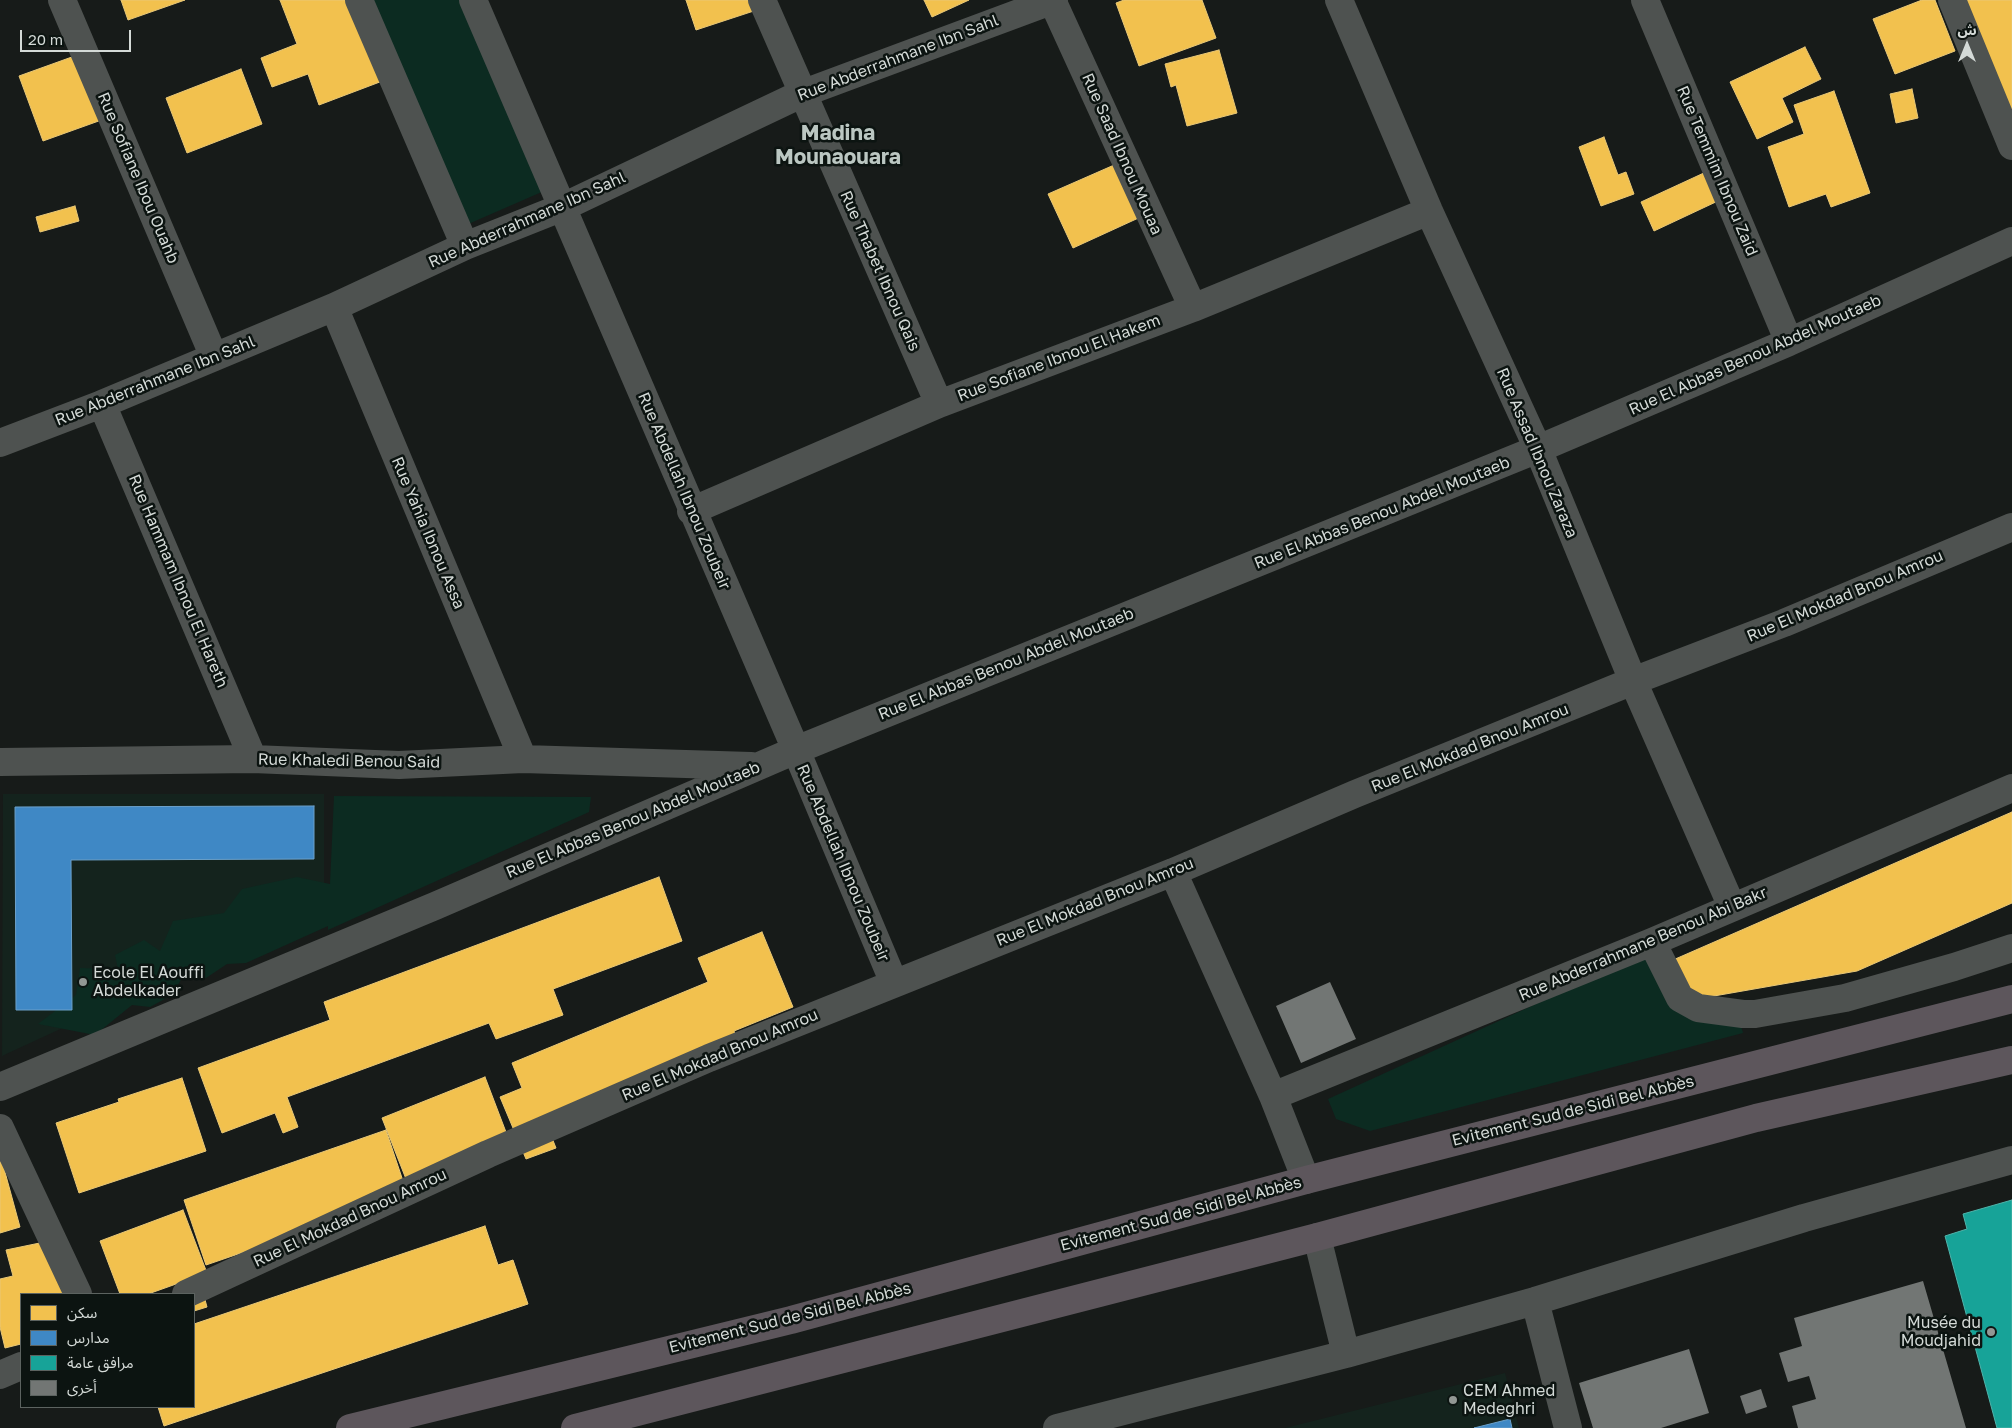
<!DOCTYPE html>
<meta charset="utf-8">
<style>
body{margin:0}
#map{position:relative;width:2012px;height:1428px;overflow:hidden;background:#171b19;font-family:"Golos Text","Noto Sans Arabic",sans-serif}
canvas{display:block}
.legend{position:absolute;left:20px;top:1293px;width:175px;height:115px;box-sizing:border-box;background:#0c1411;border:1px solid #5c6360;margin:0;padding:6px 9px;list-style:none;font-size:15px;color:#d4dad7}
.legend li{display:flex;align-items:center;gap:10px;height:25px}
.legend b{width:25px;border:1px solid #5c6360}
.north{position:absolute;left:1942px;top:20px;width:50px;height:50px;-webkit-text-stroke:4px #0c1411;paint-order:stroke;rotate:0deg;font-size:14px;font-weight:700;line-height:20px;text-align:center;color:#d4dad7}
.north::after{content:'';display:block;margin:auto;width:18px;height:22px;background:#d4dad7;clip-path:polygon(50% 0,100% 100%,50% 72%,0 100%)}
.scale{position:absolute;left:20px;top:30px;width:111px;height:22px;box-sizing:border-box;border:2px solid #d4dad7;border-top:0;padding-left:6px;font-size:15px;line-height:18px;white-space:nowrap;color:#d4dad7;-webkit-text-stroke:4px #0c1411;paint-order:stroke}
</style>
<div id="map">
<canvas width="2012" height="1428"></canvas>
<ul class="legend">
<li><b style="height:14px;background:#f2c14e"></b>سكن</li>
<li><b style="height:14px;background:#3f88c5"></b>مدارس</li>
<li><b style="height:14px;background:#17a398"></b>مرافق عامة</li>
<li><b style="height:14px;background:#727674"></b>أخرى</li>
</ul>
<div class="north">ش</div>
<div class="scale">20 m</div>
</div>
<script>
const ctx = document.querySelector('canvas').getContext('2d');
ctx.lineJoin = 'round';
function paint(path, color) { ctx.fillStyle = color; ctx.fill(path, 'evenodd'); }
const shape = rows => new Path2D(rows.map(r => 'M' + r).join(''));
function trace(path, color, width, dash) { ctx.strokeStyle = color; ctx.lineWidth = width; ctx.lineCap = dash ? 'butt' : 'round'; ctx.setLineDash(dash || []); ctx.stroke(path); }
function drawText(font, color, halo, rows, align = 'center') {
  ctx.font = font + ' "Golos Text",sans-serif'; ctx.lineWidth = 5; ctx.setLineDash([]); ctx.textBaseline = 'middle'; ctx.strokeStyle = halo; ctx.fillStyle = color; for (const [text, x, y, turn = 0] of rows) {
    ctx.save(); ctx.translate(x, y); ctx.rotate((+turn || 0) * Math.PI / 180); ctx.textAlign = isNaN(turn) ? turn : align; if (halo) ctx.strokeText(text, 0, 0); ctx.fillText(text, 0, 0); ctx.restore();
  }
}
paint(shape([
 [3,794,324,794,324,907,2,1056],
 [1505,1373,1519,1428,1285,1428]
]), '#14231d');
paint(shape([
 [369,0,462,0,544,191,466,225],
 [334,796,591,797,589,812,328,930,328,926,246,963,227,964,206,978,182,978,172,995,150,1007,132,1005,95,1035,38,1024,76,995,80,968,118,969,115,955,144,940,160,951,173,921,224,913,242,889,297,877,330,884],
 [1652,951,1738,1015,1743,1033,1370,1131,1336,1119,1328,1099]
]), '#0c2b21');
const homes = shape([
 [121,0,185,0,128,20,121,0],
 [280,0,363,0,393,77,319,105,308,74,272,87,261,58,297,44,280,0],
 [686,0,774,0,775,4,696,30,686,0],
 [924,0,969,0,932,17,924,0],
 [1124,0,1202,0,1216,38,1139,66,1116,3,1124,0],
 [1922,0,1935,0,1955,51,1895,74,1873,19,1922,0],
 [1962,0,2012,0,2012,114,1962,0],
 [1805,47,1821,79,1782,98,1793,122,1757,139,1730,82,1805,47],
 [1219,50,1237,113,1187,126,1176,85,1171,87,1165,64,1219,50],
 [83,53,107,118,43,141,19,76,83,53],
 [241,69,262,124,187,153,166,98,241,69],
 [1912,89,1918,118,1896,123,1890,94,1912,89],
 [1834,91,1870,193,1831,207,1826,194,1789,207,1768,147,1804,134,1794,105,1834,91],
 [1604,137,1618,175,1626,172,1634,194,1601,206,1579,147,1604,137],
 [1121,162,1145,215,1073,248,1048,194,1121,162],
 [1706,172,1720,200,1654,231,1641,202,1706,172],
 [75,206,79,221,40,232,36,217,75,206],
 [2012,812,2012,903,1857,971,1691,1000,1673,960,2012,812],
 [659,877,682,941,553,989,563,1015,496,1039,489,1023,287,1097,298,1127,283,1133,275,1113,222,1133,198,1068,330,1020,324,1002,659,877],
 [762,932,793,1007,734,1031,739,1044,546,1123,556,1148,526,1159,500,1097,522,1088,512,1063,708,982,698,958,762,932],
 [485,1077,509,1140,406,1179,382,1118,485,1077],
 [182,1078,206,1151,79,1193,56,1123,119,1102,118,1099,182,1078],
 [386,1130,408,1196,206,1265,184,1200,386,1130],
 [2,1161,20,1227,0,1233,0,1162,2,1161],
 [183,1210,207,1273,148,1294,120,1294,100,1241,183,1210],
 [485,1226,498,1265,513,1260,528,1304,164,1426,158,1407,194,1407,194,1324,485,1226],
 [59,1239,72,1294,21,1294,21,1344,5,1348,0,1327,0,1279,13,1276,6,1250,59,1239],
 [199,1278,207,1307,194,1311,194,1294,199,1278]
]);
paint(homes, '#f2c14e');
trace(homes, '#e9c877', 1);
const schools = shape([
 [314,806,314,859,71,860,72,1010,16,1010,15,807,314,806],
 [1510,1419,1512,1428,1474,1428,1510,1419]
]);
paint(schools, '#3f88c5');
trace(schools, '#6ca1ca', 1);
const public = shape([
 [2012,1200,2012,1428,1997,1428,1945,1236,1967,1229,1963,1214,2012,1200]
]);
paint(public, '#17a398');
trace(public, '#50b4ab', 1);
paint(shape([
 [1330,982,1356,1039,1301,1063,1276,1006],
 [1923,1281,1966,1428,1798,1428,1792,1406,1816,1399,1809,1376,1788,1382,1779,1353,1802,1346,1794,1318],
 [1689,1349,1709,1413,1661,1428,1593,1428,1579,1383],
 [1761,1389,1767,1407,1746,1414,1740,1396]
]), '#727674');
trace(shape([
 [62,0,214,357],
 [359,0,465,246],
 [473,0,796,750,894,983],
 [762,0,939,404],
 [1052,0,1193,308],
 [1339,0,1429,211,1538,449,1633,681,1732,907],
 [1645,0,1789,342],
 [1952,0,2012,146],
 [334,307,523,759],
 [102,404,253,759],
 [0,443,102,404,334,307,465,246,563,207,801,94,1054,0],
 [691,511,939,404,1193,308,1429,211],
 [0,762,253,759,399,765,523,759,751,766],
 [1173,872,1273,1096,1306,1180],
 [1652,942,1680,998,1698,1008,1743,1014,1755,1014,1845,998,1954,967,2012,948],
 [0,1087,435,906,796,750,1538,449,1789,342,2012,241],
 [1273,1096,1652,942,2012,788],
 [0,1128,78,1294],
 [1317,1237,1346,1354],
 [186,1294,488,1154,709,1058,1173,872,1355,794,1633,681,1784,623,2012,527],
 [1535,1301,1568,1428],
 [0,1375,21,1366],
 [1057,1428,1346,1354,1535,1301,1804,1218,2012,1160]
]), '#4e5250', 28);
trace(shape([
 [350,1428,791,1320,1306,1180,2012,999],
 [575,1428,1317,1237,1756,1118,2012,1060]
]), '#5d565c', 28);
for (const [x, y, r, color] of [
 [83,982,5,"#929794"],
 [1991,1332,5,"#929794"],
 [1453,1400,5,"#929794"]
]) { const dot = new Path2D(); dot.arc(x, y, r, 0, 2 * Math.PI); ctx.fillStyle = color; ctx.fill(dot); trace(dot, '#0c1411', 2); }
drawText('16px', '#d4dad7', '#0c1411', [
 ["Rue Abderrahmane Ibn Sahl",898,58,-21],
 ["Rue Saad Ibnou Mouaa",1122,154,66],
 ["Rue Temmim Ibnou Zaid",1717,171,67],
 ["Rue Sofiane Ibou Ouahb",138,178,67],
 ["Rue Abderrahmane Ibn Sahl",527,220,-24],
 ["Rue Thabet Ibnou Qais",880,271,66],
 ["Rue El Abbas Benou Abdel Moutaeb",1755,355,-24],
 ["Rue Sofiane Ibnou El Hakem",1059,358,-21],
 ["Rue Abderrahmane Ibn Sahl",155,381,-22],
 ["Rue Assad Ibnou Zaraza",1537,453,67],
 ["Rue Abdellah Ibnou Zoubeir",684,491,67],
 ["Rue El Abbas Benou Abdel Moutaeb",1382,513,-22],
 ["Rue Yahia Ibnou Assa",428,533,67],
 ["Rue Hammam Ibnou El Hareth",178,581,67],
 ["Rue El Mokdad Bnou Amrou",1845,596,-23],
 ["Rue El Abbas Benou Abdel Moutaeb",1006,664,-22],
 ["Rue El Mokdad Bnou Amrou",1470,748,-22],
 ["Rue Khaledi Benou Said",349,761,1],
 ["Rue El Abbas Benou Abdel Moutaeb",633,820,-23],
 ["Rue Abdellah Ibnou Zoubeir",843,863,67],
 ["Rue El Mokdad Bnou Amrou",1095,902,-22],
 ["Rue Abderrahmane Benou Abi Bakr",1643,944,-23],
 ["Rue El Mokdad Bnou Amrou",720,1055,-23],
 ["Evitement Sud de Sidi Bel Abbès",1573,1111,-14],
 ["Evitement Sud de Sidi Bel Abbès",1181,1214,-15],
 ["Rue El Mokdad Bnou Amrou",350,1218,-25],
 ["Evitement Sud de Sidi Bel Abbès",790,1318,-14]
]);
drawText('16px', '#d4dad7', '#0c1411', [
 ["Ecole El Aouffi",93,973],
 ["Abdelkader",93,991],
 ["Musée du",1981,1323,"right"],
 ["Moudjahid",1981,1341,"right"],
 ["CEM Ahmed",1463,1391],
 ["Medeghri",1463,1409]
], 'left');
drawText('bold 21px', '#bbc7c2', '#0c1411', [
 ["Madina",838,133],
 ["Mounaouara",838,157]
]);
</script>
